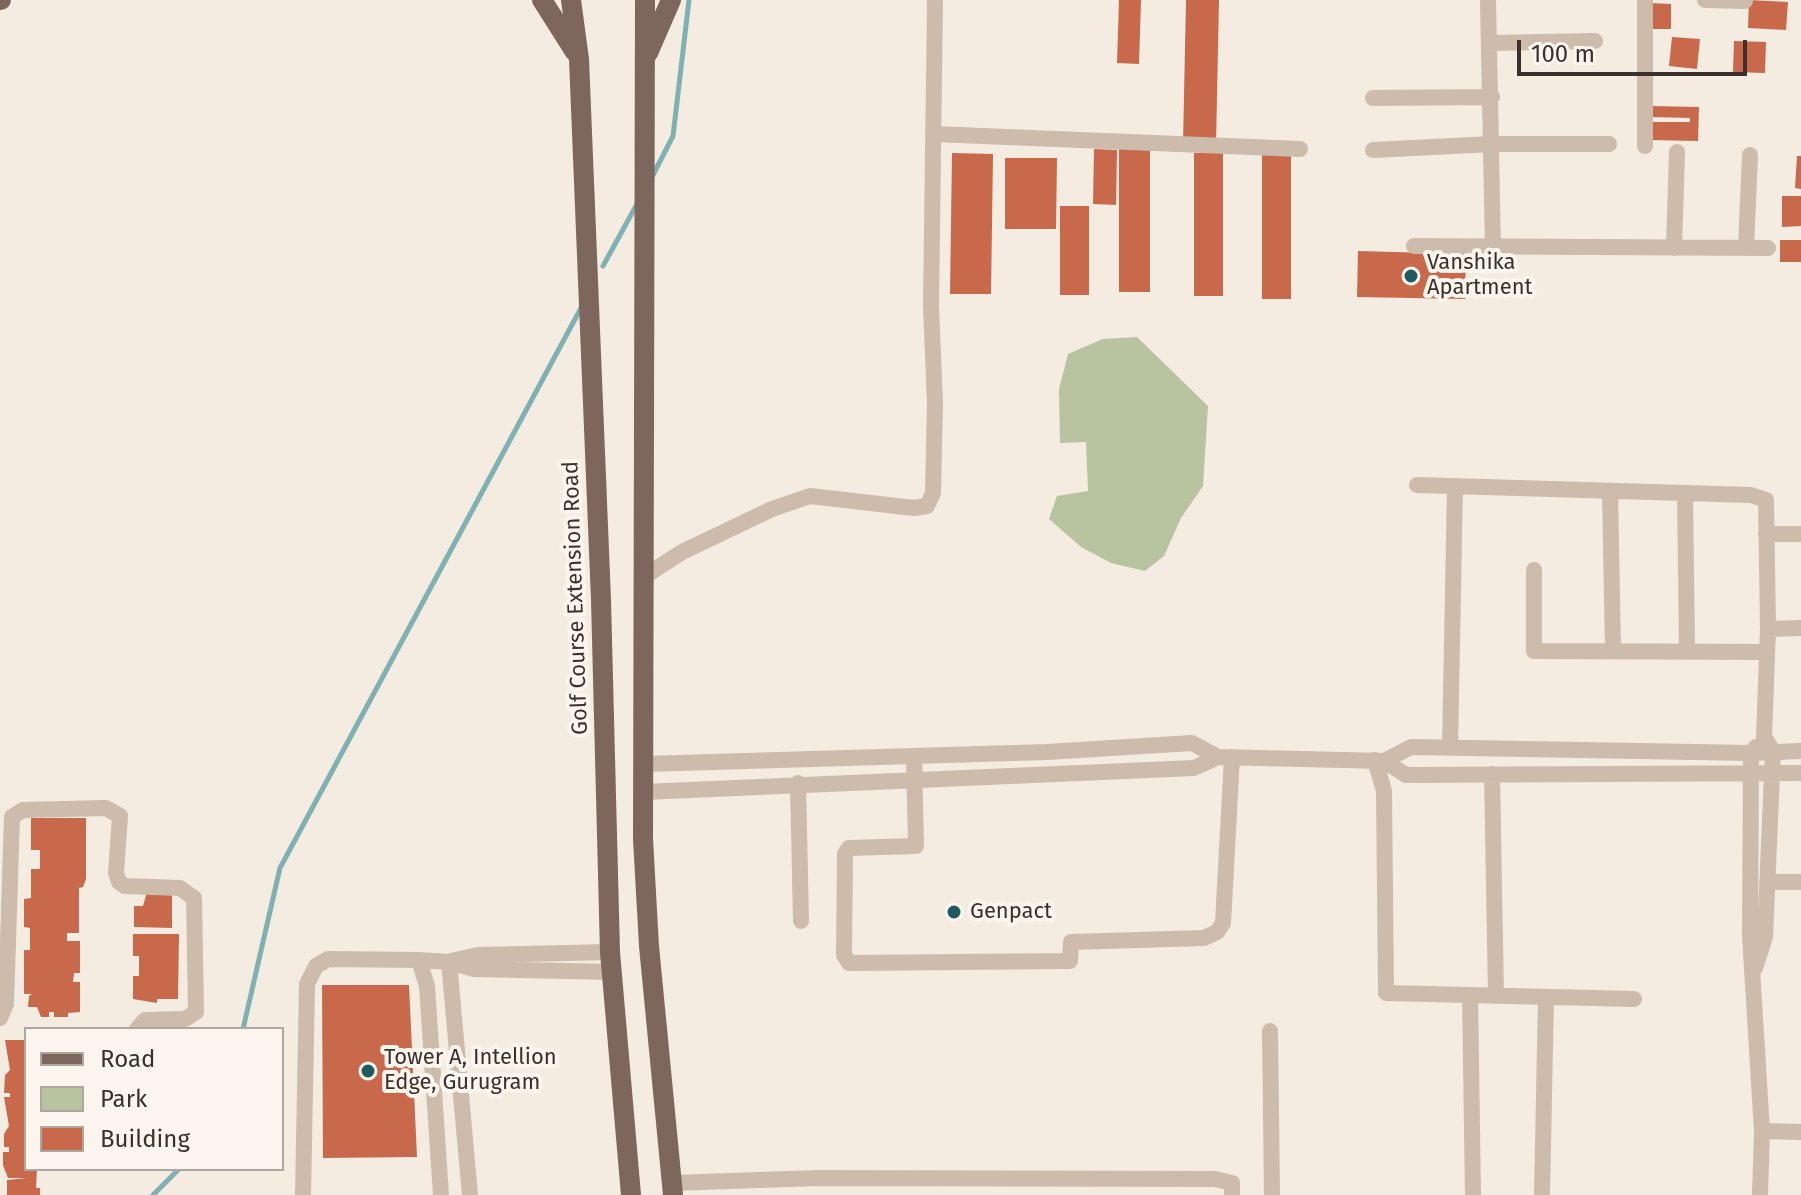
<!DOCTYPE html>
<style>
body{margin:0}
#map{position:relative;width:1801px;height:1195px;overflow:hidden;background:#f4ebe1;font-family:"Fira Sans",sans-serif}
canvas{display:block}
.legend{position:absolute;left:24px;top:1027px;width:260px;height:144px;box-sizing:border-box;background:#fbf5ee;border:2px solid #aea6a0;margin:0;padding:10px 14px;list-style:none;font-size:24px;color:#3b302b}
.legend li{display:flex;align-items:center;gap:16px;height:40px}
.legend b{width:40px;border:2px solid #aea6a0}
.scale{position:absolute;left:1517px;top:40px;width:230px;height:36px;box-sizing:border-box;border:4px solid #3b302b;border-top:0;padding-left:10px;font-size:24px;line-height:28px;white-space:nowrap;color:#3b302b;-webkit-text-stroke:6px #fbf5ee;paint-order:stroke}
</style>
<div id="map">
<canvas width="1801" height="1195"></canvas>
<ul class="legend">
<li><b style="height:10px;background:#7d675c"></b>Road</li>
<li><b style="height:22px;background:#b8c4a0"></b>Park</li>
<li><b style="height:22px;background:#c8694b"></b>Building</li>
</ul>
<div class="scale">100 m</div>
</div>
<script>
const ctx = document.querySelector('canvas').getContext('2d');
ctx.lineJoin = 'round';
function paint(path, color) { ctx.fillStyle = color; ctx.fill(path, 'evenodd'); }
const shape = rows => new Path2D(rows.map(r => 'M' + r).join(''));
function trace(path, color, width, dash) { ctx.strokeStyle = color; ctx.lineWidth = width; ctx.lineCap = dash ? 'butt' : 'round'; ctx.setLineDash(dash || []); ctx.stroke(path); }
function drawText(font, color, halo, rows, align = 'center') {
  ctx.font = font + ' "Fira Sans",sans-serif'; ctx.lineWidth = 8; ctx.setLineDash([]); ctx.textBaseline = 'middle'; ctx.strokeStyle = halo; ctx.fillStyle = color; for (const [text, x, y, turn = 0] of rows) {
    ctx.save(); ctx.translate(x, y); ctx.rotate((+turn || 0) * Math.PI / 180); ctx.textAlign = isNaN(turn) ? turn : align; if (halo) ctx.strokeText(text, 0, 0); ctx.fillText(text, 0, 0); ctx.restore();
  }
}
paint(shape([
 [1137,337,1208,406,1203,486,1181,518,1164,556,1145,571,1111,563,1081,547,1049,519,1057,496,1088,491,1086,442,1060,443,1059,389,1068,354,1103,339]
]), '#b8c4a0');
trace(shape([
 [653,175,673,136,689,0],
 [603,266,637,204],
 [243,1029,280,868,581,308],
 [153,1195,179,1169]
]), '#7fb0b2', 5);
paint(shape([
 [1119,0,1141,0,1139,64,1117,63],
 [1186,0,1219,0,1216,144,1183,144],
 [1749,0,1788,2,1786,30,1748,28],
 [1650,3,1671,4,1671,29,1650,29],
 [1672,37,1700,39,1697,69,1669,66],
 [1734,41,1766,42,1765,73,1733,72],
 [1651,106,1699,107,1698,141,1651,140,1652,122,1690,122,1690,118,1651,117],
 [1119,148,1150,148,1150,292,1119,292],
 [1094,149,1117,150,1116,205,1093,204],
 [952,153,993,154,991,294,950,294],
 [1194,153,1223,153,1223,296,1194,296],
 [1262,155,1291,155,1291,299,1262,299],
 [1797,156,1801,156,1801,189,1795,188],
 [1005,158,1057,158,1056,229,1005,229],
 [1782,196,1801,196,1801,226,1782,227],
 [1060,206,1089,206,1089,295,1060,295],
 [1780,240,1801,240,1801,262,1780,262],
 [1358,251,1466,254,1465,299,1357,297],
 [31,818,86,818,86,879,83,887,79,888,79,933,67,933,67,941,80,941,80,973,74,973,73,982,80,982,80,1012,68,1013,68,1017,54,1017,54,1012,49,1012,49,1017,41,1017,37,1007,28,1007,29,996,32,994,24,994,24,950,30,950,30,928,24,927,24,899,31,898,31,869,40,869,40,850,31,850],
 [147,892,172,892,172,928,134,927,134,906,143,906],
 [133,934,179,934,178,999,157,999,157,1003,133,999,133,976,139,976,139,956,133,956],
 [322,985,409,985,417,1157,323,1158],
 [5,1040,26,1040,26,1169,37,1169,36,1188,40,1188,40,1195,7,1195,7,1180,27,1178,8,1178,3,1165,3,1152,9,1152,9,1147,4,1147,4,1134,9,1126,4,1097,10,1097,10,1093,4,1093,5,1075,10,1070]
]), '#c8694b');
trace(shape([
 [1488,0,1493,249],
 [1705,0,1745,1],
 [1489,43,1595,41],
 [1373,98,1492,97],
 [934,134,1300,149],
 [1645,146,1645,0],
 [1373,150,1492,144,1609,144],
 [1414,246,1768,248],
 [1674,248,1677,152],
 [1746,248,1750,155],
 [1417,485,1751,495,1766,500,1768,629,1764,737,1773,751,1765,937,1755,968],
 [1610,491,1613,651],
 [1685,493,1687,651],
 [1766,534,1801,534],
 [1534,570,1534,651,1765,652],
 [645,576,682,552,772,509,810,496,914,508,927,506,933,493,935,403,931,307,935,0],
 [1768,629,1801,628],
 [1756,747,1751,753,1750,936,1762,1131,1760,1195],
 [1450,748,1455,486],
 [914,756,916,846,849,848,845,854,844,955,849,963,1070,961,1071,942,1204,938,1217,932,1223,923,1232,757],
 [1375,760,1384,791,1386,993,1634,999],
 [1384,761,1406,775,1801,773],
 [645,764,1047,752,1192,743,1218,757],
 [1492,774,1496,996],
 [798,783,801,921],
 [644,792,1194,768,1218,757,1384,761,1411,747,1751,753,1801,751],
 [1767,882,1801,882],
 [419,960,449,962,474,969,612,972],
 [451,961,478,955,610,952],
 [449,962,470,1195],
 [1470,995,1473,1195],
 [0,1018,6,1004,12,817,23,810,106,808,120,816,116,873,119,882,125,886,180,888,194,898,196,1012,185,1019,145,1020,137,1029],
 [1270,1031,1272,1195],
 [1762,1131,1801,1132],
 [672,1183,818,1178,1215,1179,1232,1183,1232,1195],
 [303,1195,307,984,316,966,328,959,419,960,427,986,441,1195],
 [1542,1195,1546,997]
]), '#cdbbac', 16);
trace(shape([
 [0,0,1,0],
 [542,0,575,52],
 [571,0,579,59,601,600,610,952,631,1195],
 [645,0,643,839,649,946,673,1195],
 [648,53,671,0]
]), '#7d675c', 20);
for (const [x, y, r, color] of [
 [1411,276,8,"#1f5a5e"],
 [954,912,8,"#1f5a5e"],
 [368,1071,8,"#1f5a5e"]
]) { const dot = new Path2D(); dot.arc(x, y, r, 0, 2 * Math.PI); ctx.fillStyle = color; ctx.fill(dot); trace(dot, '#fbf5ee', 3); }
drawText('22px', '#3b302b', '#fbf5ee', [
 ["Vanshika",1427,263],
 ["Apartment",1427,288],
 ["Genpact",970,912],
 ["Tower A, Intellion",384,1058],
 ["Edge, Gurugram",384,1083]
], 'left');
drawText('22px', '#3b302b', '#fbf5ee', [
 ["Golf Course Extension Road",576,598,-92]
]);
</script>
